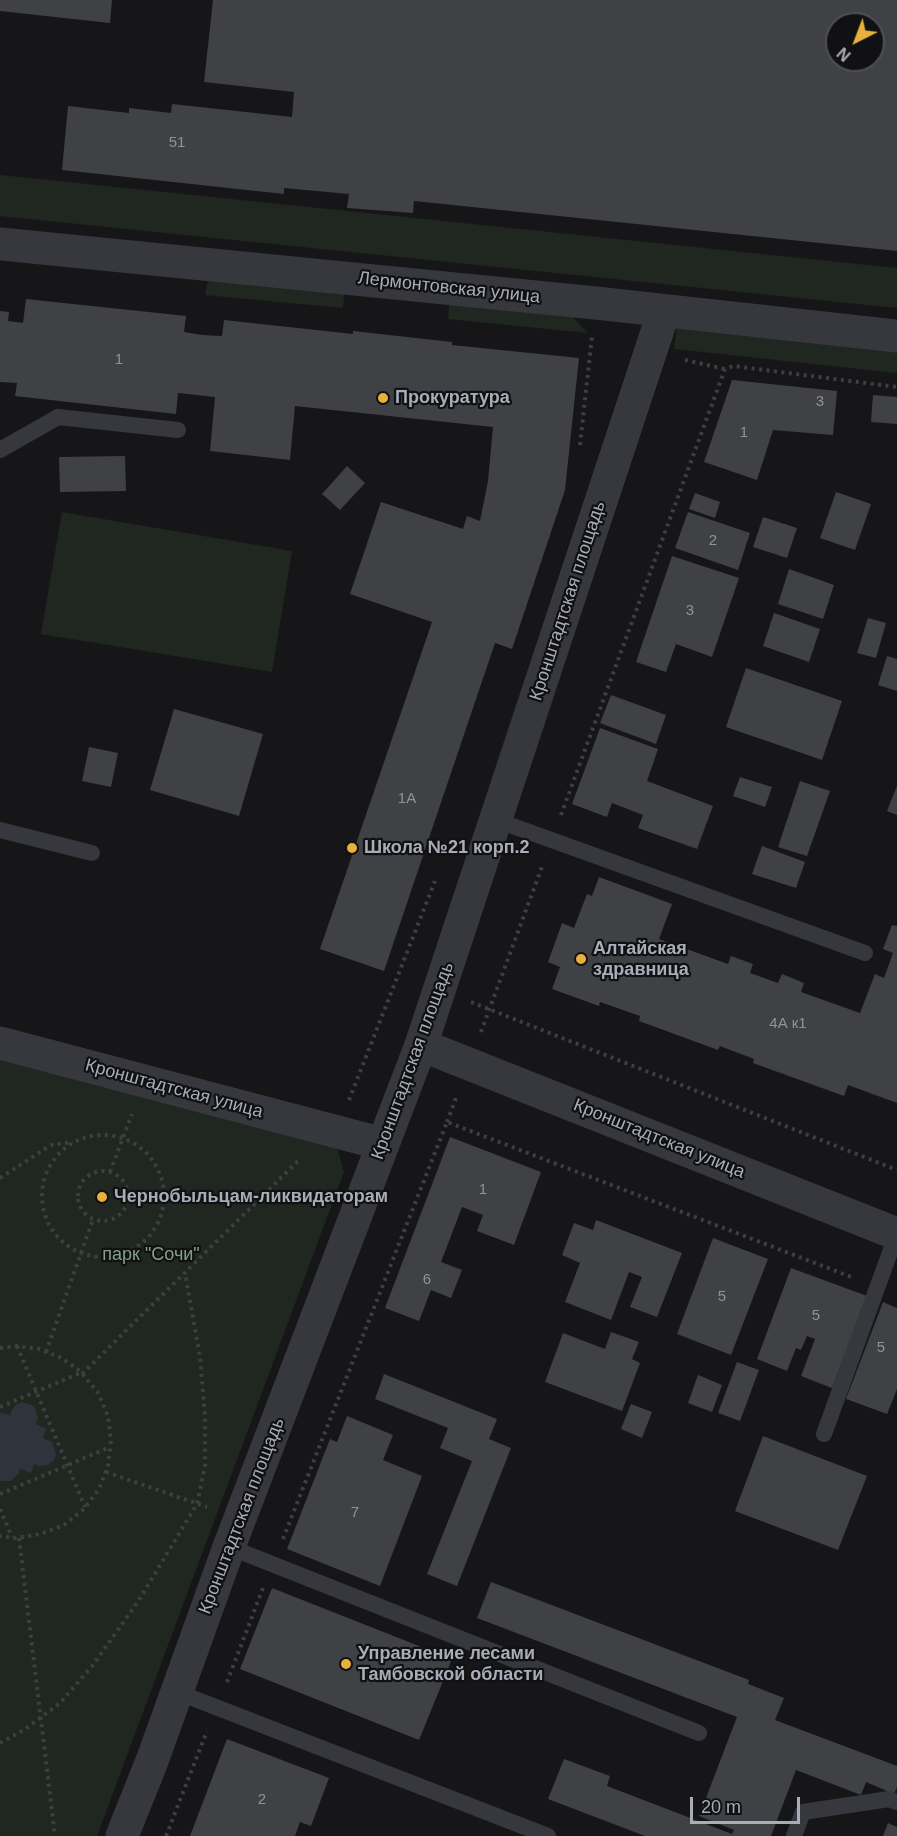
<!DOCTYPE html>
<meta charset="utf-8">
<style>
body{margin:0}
#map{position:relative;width:897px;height:1836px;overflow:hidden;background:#161618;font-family:Helvetica,sans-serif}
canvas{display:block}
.north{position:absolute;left:825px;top:12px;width:60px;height:60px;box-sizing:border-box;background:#111113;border:2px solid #4e4f55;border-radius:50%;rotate:222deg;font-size:16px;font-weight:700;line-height:24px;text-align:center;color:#a9adb7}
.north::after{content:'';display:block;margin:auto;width:21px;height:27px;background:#e8b13e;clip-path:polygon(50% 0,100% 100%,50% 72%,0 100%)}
.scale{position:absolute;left:690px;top:1797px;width:110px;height:27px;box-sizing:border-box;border:3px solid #a9adb7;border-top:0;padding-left:8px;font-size:18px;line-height:21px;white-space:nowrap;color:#a9adb7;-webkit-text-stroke:4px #111113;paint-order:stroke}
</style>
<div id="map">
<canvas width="897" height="1836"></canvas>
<div class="north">N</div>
<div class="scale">20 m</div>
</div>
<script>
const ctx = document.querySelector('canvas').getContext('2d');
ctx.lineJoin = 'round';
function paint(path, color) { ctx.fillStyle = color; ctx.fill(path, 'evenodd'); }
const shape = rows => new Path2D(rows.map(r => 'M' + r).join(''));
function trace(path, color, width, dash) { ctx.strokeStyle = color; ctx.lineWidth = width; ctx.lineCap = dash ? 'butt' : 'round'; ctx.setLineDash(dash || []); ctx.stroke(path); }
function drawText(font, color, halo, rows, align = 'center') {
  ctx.font = font + ' Helvetica,sans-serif'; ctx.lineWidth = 4.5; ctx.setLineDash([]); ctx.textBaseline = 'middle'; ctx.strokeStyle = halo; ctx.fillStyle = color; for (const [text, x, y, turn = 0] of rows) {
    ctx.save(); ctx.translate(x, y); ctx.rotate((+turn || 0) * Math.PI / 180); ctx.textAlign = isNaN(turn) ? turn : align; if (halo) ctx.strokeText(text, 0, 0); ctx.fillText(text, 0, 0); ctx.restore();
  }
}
paint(shape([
 [0,175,897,268,897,308,0,216],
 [208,280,345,288,343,308,205,295],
 [450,298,572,316,588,333,448,319],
 [677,326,897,350,897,373,674,349],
 [62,512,292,551,272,672,41,634],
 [0,1058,337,1148,344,1172,97,1836,0,1836,0,1480,7,1481,19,1468,43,1438,10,1415,0,1412]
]), '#202721');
paint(shape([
 [23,1402,34,1406,38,1418,36,1424,46,1429,43,1438,52,1442,56,1453,55,1459,48,1465,39,1466,34,1464,31,1473,20,1469,18,1474,11,1481,2,1481,0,1480,0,1412,10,1415,13,1408,17,1404]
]), '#2d343b');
paint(shape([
 [0,0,112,0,110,23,0,11],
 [213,0,897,0,897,251,414,201,413,213,347,208,349,194,284,188,284,194,62,170,68,106,129,113,129,108,171,113,172,104,292,117,294,92,204,82],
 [837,24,873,24,873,60,837,60],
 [26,299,186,316,184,332,202,335,222,336,224,320,353,334,353,331,452,342,452,345,579,358,565,490,512,649,495,643,384,971,320,949,432,622,350,594,381,502,463,529,467,516,480,521,488,481,493,427,295,406,290,460,210,451,215,397,178,393,176,414,15,396,17,383,0,382,0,311,9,312,8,321,23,323],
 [732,380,837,391,833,435,773,430,757,480,704,462],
 [873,395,897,397,897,424,871,422],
 [125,456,126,491,60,492,59,457],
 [347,466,365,483,340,510,322,494],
 [836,492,871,504,855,550,820,538],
 [695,493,720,502,715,518,689,509],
 [688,512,750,533,738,570,675,548],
 [763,517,797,528,787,558,753,547],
 [672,556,739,578,712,657,676,644,666,672,636,662],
 [789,569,834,585,823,619,778,604],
 [774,613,820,629,809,662,763,646],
 [868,618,886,623,876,658,857,653],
 [887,656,897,659,897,691,878,685],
 [746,668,842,701,822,760,726,727],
 [611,695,666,715,656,744,600,723],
 [174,709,263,734,239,816,150,790],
 [600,728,658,749,647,781,713,806,697,849,638,828,643,815,612,803,607,817,572,804],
 [89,747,118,753,111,787,82,781],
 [740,777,772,787,765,807,733,796],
 [800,781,830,791,807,856,778,847],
 [897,786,897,815,887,811],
 [762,846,805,862,796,888,752,874],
 [599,877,672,904,659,939,728,964,731,956,753,964,750,973,778,983,782,974,804,983,801,992,860,1013,875,974,884,978,893,953,883,949,892,925,897,926,897,1103,848,1085,844,1096,753,1063,754,1059,720,1046,718,1050,639,1021,640,1016,600,1002,599,1006,552,989,560,967,548,962,562,923,574,928,587,894,592,896],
 [450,1137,541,1172,514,1245,477,1231,483,1215,462,1207,441,1262,462,1270,451,1298,431,1290,419,1321,385,1308],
 [596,1220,682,1253,657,1317,630,1307,642,1277,629,1272,611,1320,565,1302,580,1263,562,1255,574,1223,593,1230],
 [713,1238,768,1259,731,1355,677,1334],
 [791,1268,867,1296,832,1388,801,1376,815,1339,807,1336,801,1350,796,1348,787,1371,757,1359],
 [883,1302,897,1308,897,1389,887,1414,846,1399],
 [611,1332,639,1342,632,1359,640,1363,622,1411,545,1382,563,1333,605,1349],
 [737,1362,759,1370,740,1421,718,1413],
 [384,1374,497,1419,489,1439,511,1448,457,1586,427,1574,472,1461,440,1448,448,1428,375,1399],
 [698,1375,722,1385,712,1412,688,1403],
 [631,1404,652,1412,642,1438,621,1429],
 [347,1416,393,1435,383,1460,422,1476,380,1586,287,1549,330,1439,337,1442],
 [763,1436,867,1476,838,1550,735,1511],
 [491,1582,749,1680,748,1684,784,1698,775,1720,897,1766,897,1787,894,1794,866,1782,861,1795,796,1770,771,1836,645,1836,548,1799,564,1759,610,1776,607,1786,732,1834,734,1830,699,1816,737,1717,477,1618],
 [272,1588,452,1659,419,1740,240,1669],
 [227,1739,329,1778,311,1826,300,1822,295,1836,190,1836],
 [888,1823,897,1827,897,1836,883,1836]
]), '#404145');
trace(shape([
 [685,360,725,369],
 [580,445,592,336],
 [561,815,725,369,733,366,897,387],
 [471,1002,897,1170],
 [481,1032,543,864],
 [349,1100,435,881],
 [447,1122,456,1098],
 '42 1196a61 61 0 1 1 122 0a61 61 0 1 1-122 0Z',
 '78 1196a25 25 0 1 1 50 0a25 25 0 1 1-50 0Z',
 [110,1172,132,1114],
 [0,1178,51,1145,73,1142],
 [17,1346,85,1507],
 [0,1348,17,1346,39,1349,62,1358,81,1372,98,1393,108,1416,111,1441,108,1466,99,1489,84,1509,64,1525,41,1534,16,1538,0,1536],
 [46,1352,93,1219],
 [82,1374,300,1159],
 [0,1407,80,1373],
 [106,1472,207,1507],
 [0,1494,110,1447],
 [0,1509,12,1537],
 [19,1538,55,1836],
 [283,1539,447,1122,854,1278],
 [227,1682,263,1588],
 [0,1743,24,1730,60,1703,93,1665,139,1600,197,1504,205,1466,205,1416,200,1357,185,1273],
 [166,1836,207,1731]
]), '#3d3f43', 4, [3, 4.5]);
trace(shape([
 [0,450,58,417,178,430],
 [496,820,865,953],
 [0,830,92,853],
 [824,1434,897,1233],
 [229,1547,699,1733],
 [177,1692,548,1836],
 [794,1836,803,1812,889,1799,897,1802]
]), '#37383d', 16);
trace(shape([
 [0,244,596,303,897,336],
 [0,1043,383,1144],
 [421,1045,897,1234],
 [122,1836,152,1761,229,1547,421,1045,664,311]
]), '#37383d', 33);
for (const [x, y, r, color] of [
 [383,398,6,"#e8b13e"],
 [352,848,6,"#e8b13e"],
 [581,959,6,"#e8b13e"],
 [102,1197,6,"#e8b13e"],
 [346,1664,6,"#e8b13e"]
]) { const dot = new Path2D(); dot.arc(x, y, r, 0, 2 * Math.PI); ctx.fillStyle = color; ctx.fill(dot); trace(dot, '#111113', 2); }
drawText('15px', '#8f929a', null, [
 ["51",177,143],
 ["1",119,360],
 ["3",820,402],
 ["1",744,433],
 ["2",713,541],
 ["3",690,611],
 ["1А",407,799],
 ["4А к1",788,1024],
 ["1",483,1190],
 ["6",427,1280],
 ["5",722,1297],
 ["5",816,1316],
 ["5",881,1348],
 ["7",355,1513],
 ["2",262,1800]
]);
drawText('18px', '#a9adb7', '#111113', [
 ["Лермонтовская улица",449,288,6],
 ["Кронштадтская площадь",568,601,-72],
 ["Кронштадтская площадь",413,1061,-70],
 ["Кронштадтская улица",174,1089,15],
 ["Кронштадтская улица",659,1139,22],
 ["Кронштадтская площадь",242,1516,-69]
]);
drawText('bold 18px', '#a9adb7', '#111113', [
 ["Прокуратура",395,398],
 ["Школа №21 корп.2",364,848],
 ["Алтайская",593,949],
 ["здравница",593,970],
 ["Чернобыльцам-ликвидаторам",114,1197],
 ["Управление лесами",358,1654],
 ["Тамбовской области",358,1675]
], 'left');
drawText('18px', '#81a183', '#111113', [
 ["парк \"Сочи\"",151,1255]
]);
</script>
